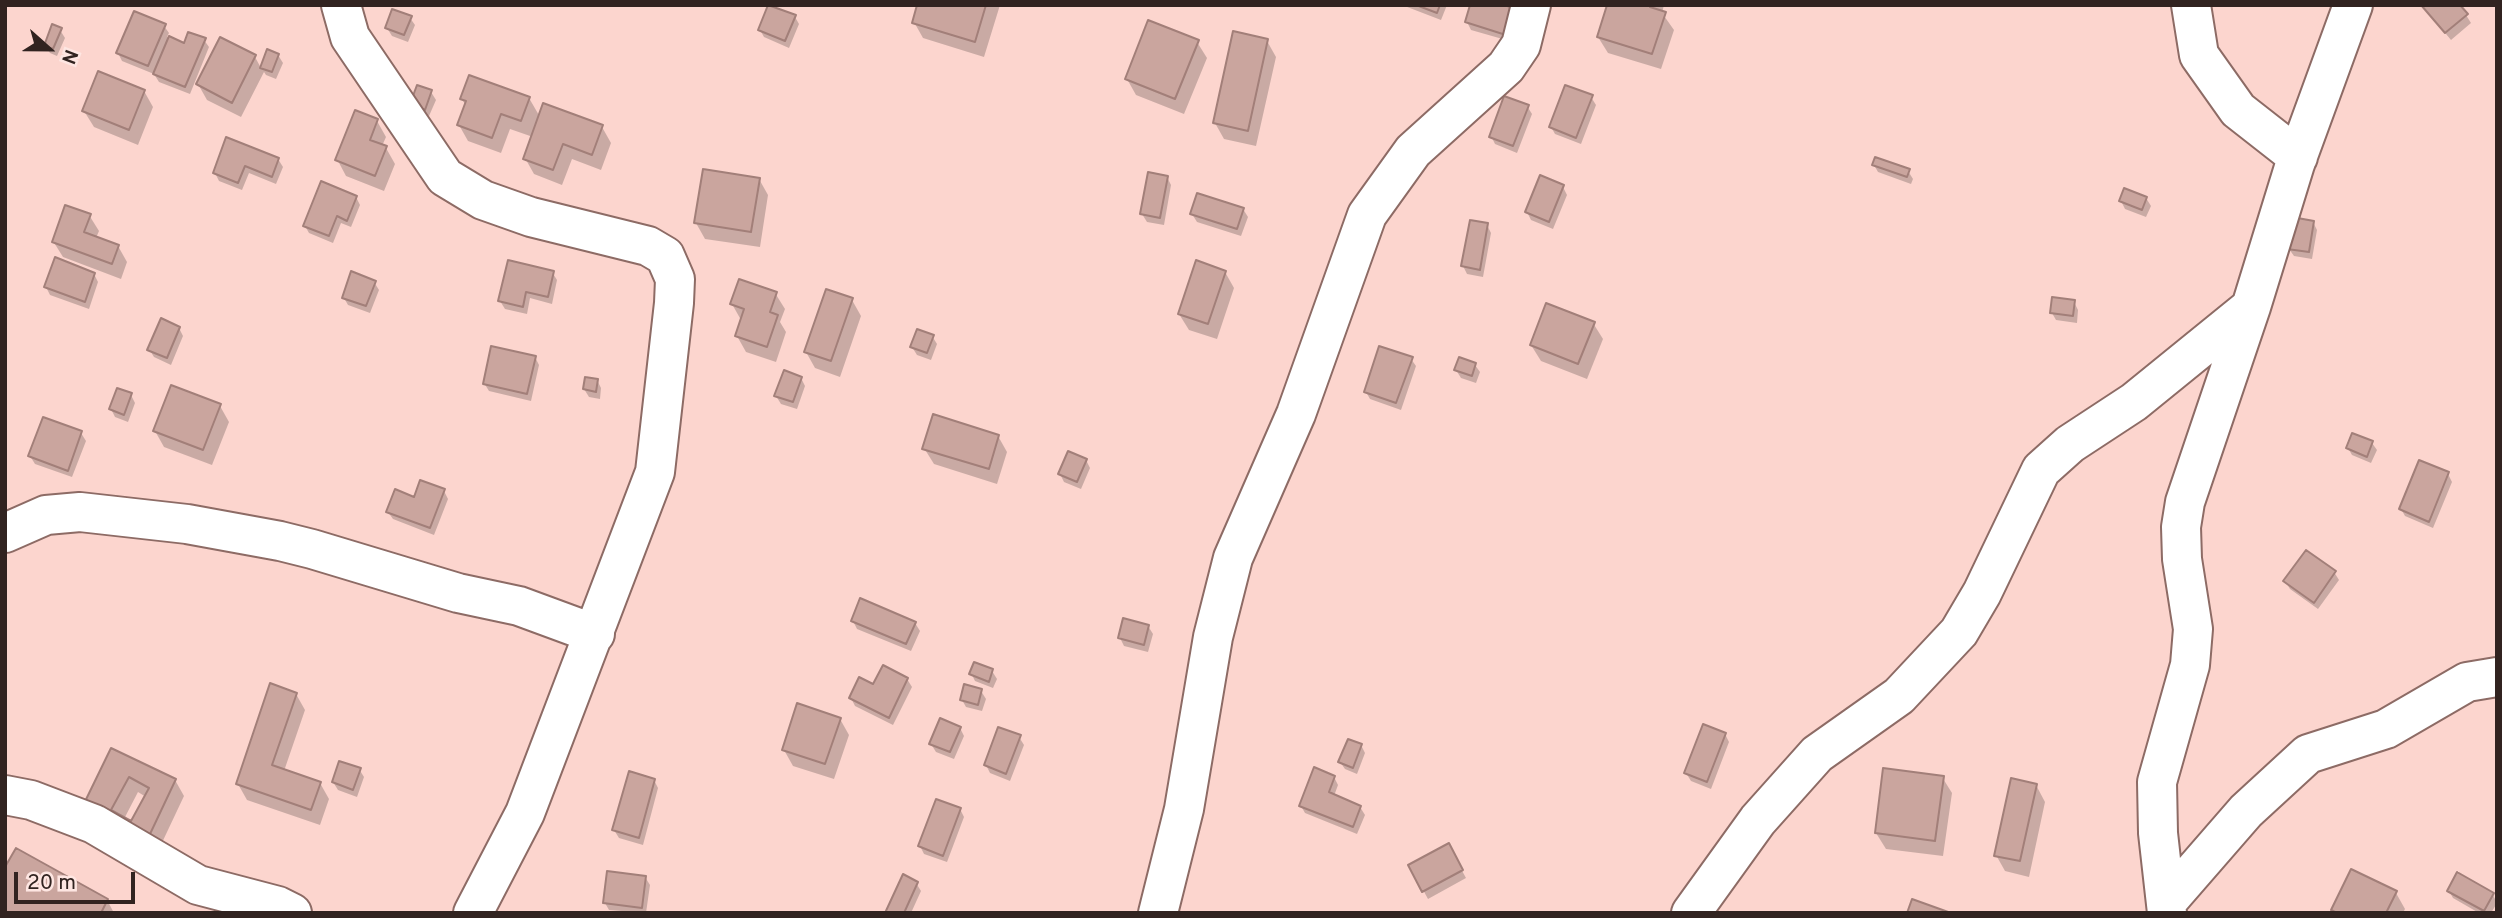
<!DOCTYPE html>
<style>
body{margin:0}
#map{position:relative;width:2502px;height:918px;overflow:hidden;background:#fcd5ce;font-family:Overpass,sans-serif}
canvas{display:block}
.frame{position:absolute;inset:0;border:7px solid #312320;pointer-events:none}
.north{position:absolute;left:14px;top:14px;width:70px;height:70px;-webkit-text-stroke:5px #fee6e2;paint-order:stroke;rotate:111deg;font-size:19px;font-weight:700;line-height:28px;text-align:center;color:#312320}
.north::after{content:'';display:block;margin:auto;width:24px;height:32px;background:#312320;clip-path:polygon(50% 0,100% 100%,50% 72%,0 100%)}
.scale{position:absolute;left:14px;top:872px;width:121px;height:32px;box-sizing:border-box;border:4px solid #312320;border-top:0;padding-left:9px;font-size:21px;line-height:24px;white-space:nowrap;color:#312320;-webkit-text-stroke:5px #fee6e2;paint-order:stroke}
</style>
<div id="map">
<canvas width="2502" height="918"></canvas>
<div class="frame"></div>
<div class="north">N</div>
<div class="scale">20 m</div>
</div>
<script>
const ctx = document.querySelector('canvas').getContext('2d');
ctx.lineJoin = 'round';
function paint(path, color) { ctx.fillStyle = color; ctx.fill(path, 'evenodd'); }
const shape = rows => new Path2D(rows.map(r => 'M' + r).join(''));
function trace(path, color, width, dash) { ctx.strokeStyle = color; ctx.lineWidth = width; ctx.lineCap = dash ? 'butt' : 'round'; ctx.setLineDash(dash || []); ctx.stroke(path); }
paint(shape([
 [919,5,1000,5,984,57,923,38,914,22],
 [1402,5,1447,5,1441,20],
 [1472,5,1513,42,1471,30,1467,22],
 [1609,5,1664,5,1662,13,1674,30,1661,69,1608,53,1598,37],
 [2422,5,2466,15,2471,23,2451,40],
 [770,6,795,17,799,24,789,48,764,37,760,30],
 [410,18,415,25,408,42,392,36,387,28],
 [164,26,169,33,167,37,185,45,204,40,209,47,190,94,159,82,154,74,122,61,118,53],
 [60,30,65,38,57,56,50,53,45,46],
 [1267,41,1276,57,1256,146,1224,139,1215,123],
 [1197,42,1207,58,1184,114,1136,95,1127,79],
 [278,55,283,63,276,79,266,75,264,72,241,117,207,100,198,84,255,57,261,68],
 [144,91,153,107,138,145,94,127,84,111],
 [431,92,436,100,429,116,416,111],
 [1591,97,1596,105,1581,144,1555,134,1551,127],
 [529,98,540,117,602,127,611,143,601,170,572,159,562,185,534,174,525,158,533,137,510,129,501,153,468,141,459,125,466,106,462,99],
 [1527,106,1532,114,1517,153,1495,144,1491,136],
 [377,121,386,137,382,146,386,148,395,164,384,191,346,176,337,159],
 [227,139,278,159,283,167,276,184,249,173,242,190,219,181,215,173],
 [1874,165,1908,171,1913,179,1911,184,1878,172],
 [1167,177,1171,185,1164,225,1147,222,1142,214],
 [759,179,768,195,760,247,705,239,696,223],
 [1563,187,1567,195,1553,229,1531,220,1527,212],
 [356,197,360,205,351,227,341,223,333,243,309,233,305,226],
 [2146,198,2151,206,2146,217,2125,209,2121,201],
 [1243,209,1248,217,1241,236,1197,222,1192,214],
 [89,215,99,231,96,238,118,246,127,262,121,279,63,257,53,241],
 [2313,222,2317,230,2312,259,2294,256,2289,249],
 [1487,225,1491,233,1483,277,1467,274,1463,266],
 [552,272,557,280,552,304,530,298,527,314,505,309,500,301],
 [1225,272,1234,288,1217,339,1189,330,1179,314],
 [94,274,98,282,89,309,50,295,46,287],
 [374,282,379,290,370,313,348,305,344,298],
 [775,293,785,309,780,322,786,332,776,362,746,352,737,336,741,320,732,304],
 [852,300,861,316,840,377,815,368,806,352],
 [2074,302,2078,310,2077,323,2056,320,2052,313],
 [1593,323,1603,339,1587,379,1541,361,1531,345],
 [179,328,183,336,171,365,154,357,149,349],
 [932,336,937,344,931,360,917,355,912,347],
 [535,357,539,365,531,401,489,391,484,383],
 [1411,359,1416,366,1401,410,1370,399,1366,392],
 [1475,365,1480,372,1476,383,1461,378,1456,370],
 [801,378,805,386,797,409,781,404,776,396],
 [597,380,601,388,600,399,589,397,584,389],
 [131,395,135,403,128,422,115,417,111,409],
 [220,406,229,422,212,465,164,447,155,431],
 [81,433,86,441,72,477,35,464,30,456],
 [998,436,1007,452,997,484,934,464,924,448],
 [2372,443,2377,450,2371,463,2352,455,2348,448],
 [1086,460,1090,468,1081,489,1064,482,1060,474],
 [2448,474,2452,482,2433,528,2405,516,2401,509],
 [444,491,448,499,434,535,393,519,388,512],
 [2334,572,2339,580,2318,609,2290,589,2285,581],
 [853,621,915,623,920,631,911,651,857,629],
 [1148,626,1153,634,1148,652,1124,646,1120,638],
 [992,671,997,679,993,688,975,681,971,673],
 [907,679,912,687,893,725,855,706,851,698,874,687],
 [981,691,986,699,982,711,966,707,962,700],
 [296,694,305,710,284,771,320,783,329,799,320,825,247,800,238,784],
 [840,719,849,735,834,779,793,766,784,750],
 [960,728,964,736,954,759,936,752,931,744],
 [1725,734,1729,742,1711,789,1691,781,1686,773],
 [1019,737,1024,745,1010,781,990,773,986,765],
 [1361,745,1365,753,1357,774,1345,769,1340,762],
 [112,750,175,780,184,796,151,866,88,836],
 [138,792,146,797,131,823,124,819],
 [359,769,364,777,357,797,338,790,333,782],
 [1334,777,1338,785,1334,796,1360,807,1365,815,1357,834,1305,813,1301,806],
 [1942,777,1952,793,1943,856,1886,849,1876,833],
 [654,780,658,788,643,845,619,838,614,830],
 [2036,785,2045,802,2029,877,2005,871,1996,855],
 [960,809,964,817,947,862,924,854,920,846],
 [1448,845,1466,878,1428,899,1410,866],
 [645,877,650,885,646,913,609,910,605,903],
 [916,883,921,891,911,913,887,913],
 [2449,891,2493,895,2497,903,2491,913,2479,913,2453,898],
 [2396,893,2405,909,2403,913,2335,913,2333,910],
 [107,900,114,913,5,913]
]), '#0003');
const building = shape([
 [768,5,796,15,785,41,758,30,768,5],
 [917,5,986,5,975,42,912,23,917,5],
 [1416,5,1440,5,1437,13,1416,5],
 [1470,5,1504,5,1517,9,1509,36,1465,22,1470,5],
 [1607,5,1651,5,1650,7,1666,12,1652,54,1597,37,1607,5],
 [2421,5,2460,5,2468,14,2445,33,2421,5],
 [392,9,412,16,404,35,385,28,392,9],
 [134,11,166,24,148,66,116,53,134,11],
 [1148,20,1199,40,1175,99,1125,79,1148,20],
 [52,24,62,28,53,49,44,46,52,24],
 [1233,31,1268,39,1248,131,1213,123,1233,31],
 [188,32,206,38,185,87,153,74,169,36,184,43,188,32],
 [220,37,256,55,232,103,196,84,220,37],
 [267,49,279,54,272,72,260,68,267,49],
 [98,71,145,90,129,130,82,111,98,71],
 [469,75,530,97,521,121,501,114,492,138,457,125,466,101,460,99,469,75],
 [417,85,432,90,425,110,410,104,417,85],
 [1565,85,1593,95,1576,138,1549,127,1565,85],
 [1504,96,1529,105,1513,146,1489,137,1504,96],
 [543,103,603,125,592,155,563,144,553,170,523,159,543,103],
 [355,110,378,119,370,140,387,146,375,176,335,160,355,110],
 [226,137,279,158,272,177,245,166,238,183,213,173,226,137],
 [1875,157,1910,169,1907,177,1872,165,1875,157],
 [703,169,760,178,751,232,694,223,703,169],
 [1148,172,1168,176,1160,218,1140,214,1148,172],
 [1540,175,1564,185,1549,222,1525,212,1540,175],
 [321,181,357,196,347,221,337,216,329,236,303,226,321,181],
 [2124,188,2147,197,2142,210,2119,201,2124,188],
 [1197,193,1244,208,1237,229,1190,214,1197,193],
 [65,205,91,214,84,232,119,245,112,264,52,242,65,205],
 [2292,217,2314,221,2309,252,2287,249,2292,217],
 [1470,220,1488,223,1480,270,1461,266,1470,220],
 [55,257,95,273,85,302,44,287,55,257],
 [508,260,554,271,548,297,526,292,523,307,498,301,508,260],
 [1196,260,1226,271,1208,324,1178,314,1196,260],
 [351,271,376,281,366,306,342,298,351,271],
 [739,279,777,292,770,312,778,315,767,347,735,336,744,309,730,304,739,279],
 [826,289,853,298,831,361,804,352,826,289],
 [2052,297,2075,300,2073,316,2050,313,2052,297],
 [1546,303,1595,322,1578,364,1530,345,1546,303],
 [161,318,180,327,167,358,147,350,161,318],
 [917,329,934,335,927,353,910,347,917,329],
 [491,346,536,356,527,394,483,384,491,346],
 [1379,346,1413,357,1396,403,1364,392,1379,346],
 [1459,357,1476,363,1472,376,1454,370,1459,357],
 [784,370,802,377,793,402,774,396,784,370],
 [585,377,598,379,596,392,583,389,585,377],
 [171,385,221,404,203,450,153,431,171,385],
 [117,388,132,393,124,415,109,409,117,388],
 [933,414,999,435,989,469,922,449,933,414],
 [43,417,82,431,68,471,28,456,43,417],
 [2352,433,2373,441,2367,457,2346,448,2352,433],
 [1068,451,1087,459,1077,482,1058,474,1068,451],
 [2419,460,2449,472,2429,522,2399,509,2419,460],
 [420,480,445,489,430,528,386,512,395,489,414,497,420,480],
 [2306,550,2336,571,2314,603,2283,581,2306,550],
 [860,598,916,622,906,644,851,621,860,598],
 [1123,618,1149,625,1144,645,1118,638,1123,618],
 [974,662,993,669,989,682,969,674,974,662],
 [883,665,908,678,889,718,849,698,859,677,873,684,883,665],
 [270,683,297,693,272,765,321,782,311,810,236,784,270,683],
 [964,684,982,689,978,705,960,700,964,684],
 [797,703,841,718,825,764,782,750,797,703],
 [940,718,961,727,950,752,929,744,940,718],
 [1703,724,1726,733,1707,782,1684,773,1703,724],
 [998,727,1021,735,1006,774,984,765,998,727],
 [1348,739,1362,744,1353,768,1338,762,1348,739],
 [111,748,176,779,142,851,76,820,111,748],
 [129,777,149,788,131,821,111,810,129,777],
 [339,761,361,768,353,790,332,782,339,761],
 [1314,767,1335,776,1329,792,1361,806,1353,827,1299,806,1314,767],
 [1883,768,1944,776,1935,841,1875,833,1883,768],
 [629,771,655,779,639,838,612,830,629,771],
 [2011,778,2037,784,2020,861,1994,856,2011,778],
 [936,799,961,808,943,856,918,846,936,799],
 [1449,843,1463,870,1422,892,1408,865,1449,843],
 [16,848,108,899,101,913,5,913,5,867,16,848],
 [2351,869,2397,891,2386,913,2337,913,2331,910,2351,869],
 [607,871,646,876,642,908,603,903,607,871],
 [2457,872,2494,893,2484,911,2447,891,2457,872],
 [903,874,918,882,904,913,885,913,903,874],
 [1912,899,1951,913,1907,913,1912,899]
]);
paint(building, '#caa59e');
trace(building, '#a27f79', 2);
const minor = shape([
 [341,5,350,37,445,177,483,200,531,217,648,246,665,256,675,279,674,303,655,472,525,813,473,913],
 [2191,5,2199,55,2238,110,2298,157],
 [5,533,46,515,80,512,187,524,280,541,312,549,458,593,519,606,595,634],
 [5,795,31,800,94,824,198,885,278,906,292,913],
 [2166,903,2246,811,2308,754,2386,729,2467,682,2497,677],
 [1158,913,1184,809,1213,637,1233,558,1296,414,1367,215,1413,151,1506,67,1521,45,1531,5],
 [1691,913,1758,820,1817,754,1899,696,1959,632,1982,593,2041,470,2070,444,2134,402,2251,307],
 [2167,913,2158,833,2157,782,2190,665,2193,629,2182,559,2181,527,2185,502,2251,307,2295,164,2353,5]
]);
trace(minor, '#8d6b65', 42);
trace(minor, '#fff', 38);
</script>
